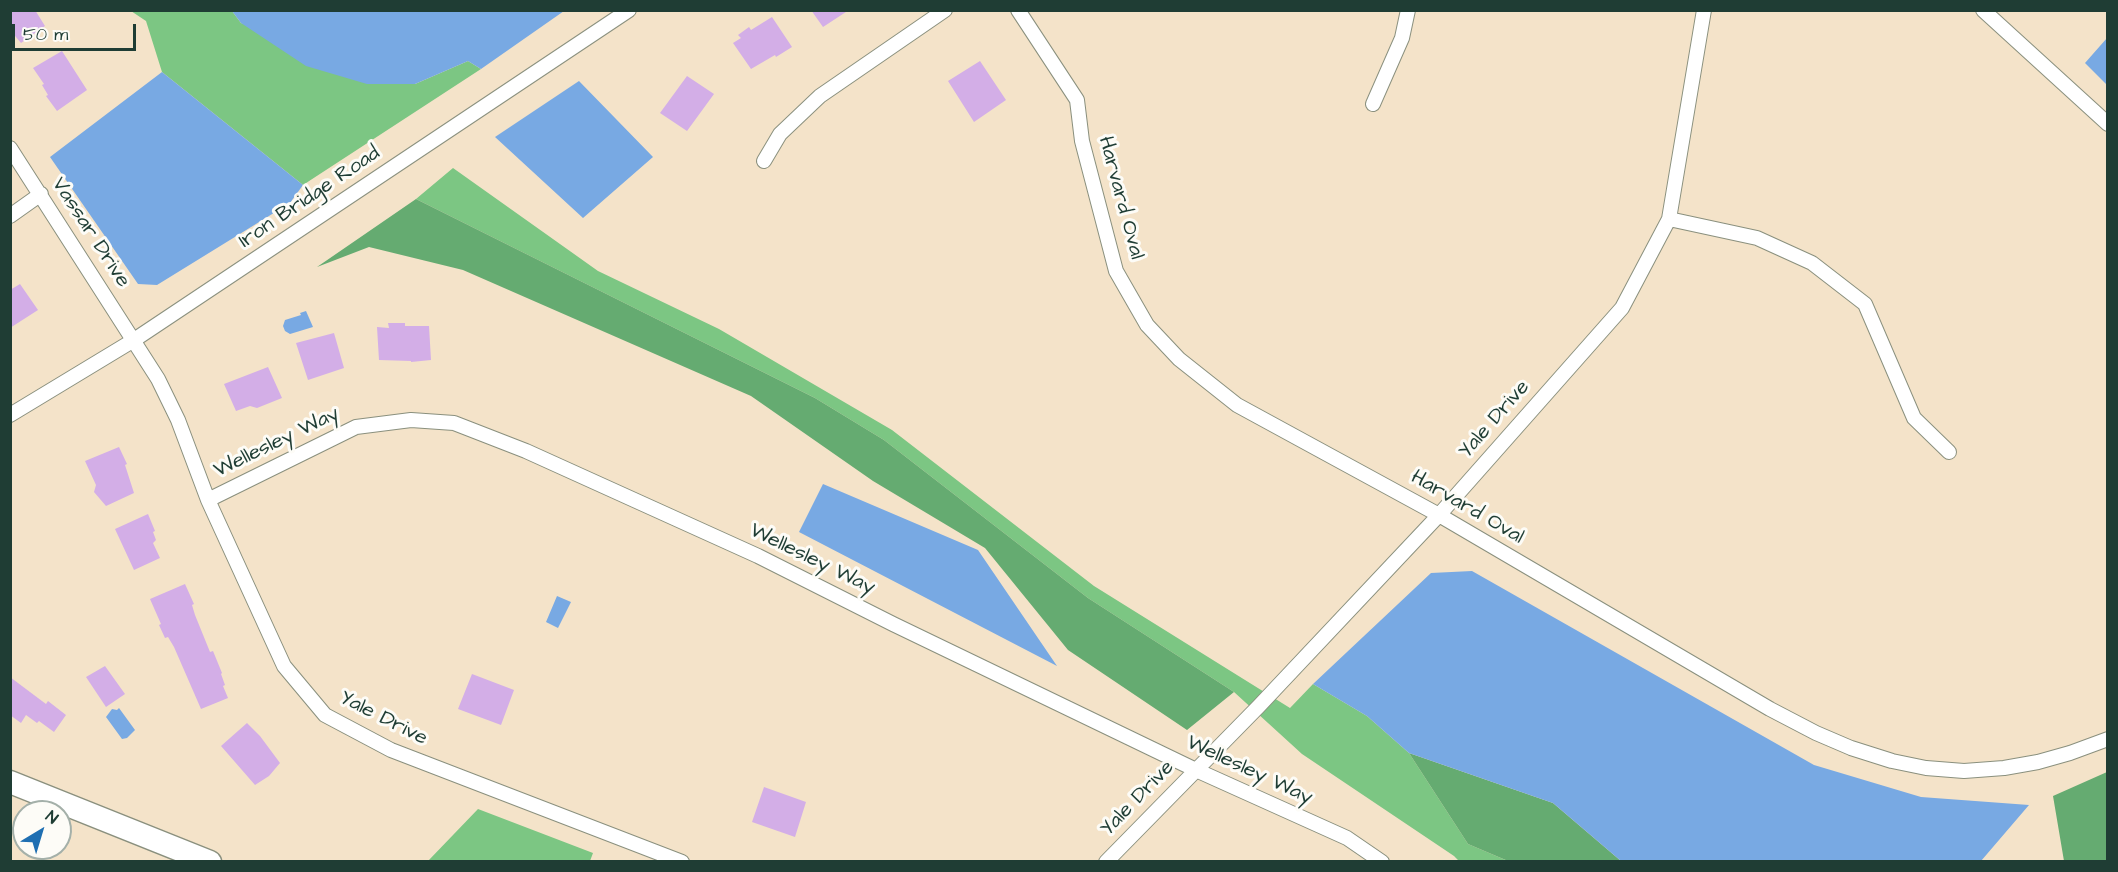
<!DOCTYPE html>
<style>
body{margin:0}
#map{position:relative;width:2118px;height:872px;overflow:hidden;background:#f4e3c9;font-family:"Architects Daughter",sans-serif}
canvas{display:block}
.frame{position:absolute;inset:0;border:12px solid #1f3d34;pointer-events:none}
.north{position:absolute;left:12px;top:800px;width:60px;height:60px;box-sizing:border-box;background:#fdfcf7;border:2px solid #a4b0a9;border-radius:50%;rotate:38deg;font-size:16px;font-weight:700;line-height:24px;text-align:center;color:#1f3d34}
.north::after{content:'';display:block;margin:auto;width:21px;height:27px;background:#1f6fb2;clip-path:polygon(50% 0,100% 100%,50% 72%,0 100%)}
.scale{position:absolute;left:12px;top:24px;width:124px;height:27px;box-sizing:border-box;border:3px solid #1f3d34;border-top:0;padding-left:8px;font-size:18px;line-height:21px;white-space:nowrap;color:#1f3d34;-webkit-text-stroke:4px #fdfcf7;paint-order:stroke}
</style>
<div id="map">
<canvas width="2118" height="872"></canvas>
<div class="frame"></div>
<div class="north">N</div>
<div class="scale">50 m</div>
</div>
<script>
const ctx = document.querySelector('canvas').getContext('2d');
ctx.lineJoin = 'round';
function paint(path, color) { ctx.fillStyle = color; ctx.fill(path, 'evenodd'); }
const shape = rows => new Path2D(rows.map(r => 'M' + r).join(''));
function trace(path, color, width, dash) { ctx.strokeStyle = color; ctx.lineWidth = width; ctx.lineCap = dash ? 'butt' : 'round'; ctx.setLineDash(dash || []); ctx.stroke(path); }
function drawText(font, color, halo, rows, align = 'center') {
  ctx.font = font + ' "Architects Daughter",sans-serif'; ctx.lineWidth = 6; ctx.setLineDash([]); ctx.textBaseline = 'middle'; ctx.strokeStyle = halo; ctx.fillStyle = color; for (const [text, x, y, turn = 0] of rows) {
    ctx.save(); ctx.translate(x, y); ctx.rotate((+turn || 0) * Math.PI / 180); ctx.textAlign = isNaN(turn) ? turn : align; if (halo) ctx.strokeText(text, 0, 0); ctx.fillText(text, 0, 0); ctx.restore();
  }
}
paint(shape([
 [131,11,232,11,241,23,415,84,468,61,481,69,303,185,162,72,146,21],
 [453,168,598,271,719,329,892,430,1094,586,1290,708,1313,684,1367,716,1409,753,1468,844,1508,861,1459,861,1454,856,1302,754,1234,692,1088,598,884,440,815,398,416,199],
 [478,809,593,853,590,861,428,861]
]), '#7cc683');
paint(shape([
 [416,199,815,398,884,440,1088,598,1234,692,1187,730,1068,650,985,548,873,481,751,396,463,270,369,247,317,267],
 [1409,753,1553,803,1621,861,1508,861,1468,844],
 [2107,772,2107,861,2064,861,2053,796]
]), '#65ab71');
paint(shape([
 [232,11,564,11,481,69,468,61,415,84,367,84,306,66,241,23],
 [2107,38,2107,85,2085,63],
 [162,72,303,185,290,203,157,285,138,284,50,157],
 [579,81,653,157,583,218,495,137],
 [306,311,313,327,290,334,285,331,283,326,285,320,301,315,300,313],
 [823,484,978,550,1057,666,799,532],
 [1472,571,1814,765,1921,797,2029,805,1981,861,1621,861,1553,803,1409,753,1367,716,1313,684,1431,573],
 [557,596,571,602,558,628,546,622],
 [119,708,135,730,127,738,122,739,106,717,112,709,117,710]
]), '#78a9e3');
paint(shape([
 [10,10,35,10,45,26,21,43,10,30],
 [811,10,849,10,823,27],
 [772,17,792,47,776,57,775,55,751,69,733,43,741,38,738,35,749,27,751,30],
 [62,51,87,90,57,111,46,96,48,95,42,85,44,84,33,68],
 [980,61,1006,100,974,122,948,81],
 [687,76,714,94,687,131,660,113],
 [20,284,38,310,10,328,10,290],
 [388,323,405,323,405,326,429,326,431,360,411,362,411,361,379,360,377,327,389,328],
 [334,333,344,368,308,380,296,343],
 [268,367,282,398,257,408,250,406,236,411,224,384],
 [119,447,127,464,125,465,134,493,106,506,94,492,96,485,85,461],
 [148,514,155,531,153,532,156,540,153,543,160,558,134,570,115,529],
 [185,584,194,604,192,605,195,615,210,652,213,651,222,673,221,674,225,685,223,686,228,698,201,709,174,647,168,637,165,638,159,625,161,624,150,599],
 [105,666,125,694,106,707,86,677],
 [472,674,514,690,501,725,458,709],
 [10,677,46,704,48,701,66,715,54,732,39,721,37,723,26,715,21,723,10,715],
 [247,723,260,736,280,763,269,776,255,785,221,746],
 [764,787,806,802,795,837,752,822]
]), '#d3aee7');
const minor = shape([
 [1018,10,1077,100,1082,141,1116,271,1147,325,1179,359,1237,405,1439,515,1770,709,1816,733,1851,748,1892,761,1926,768,1964,771,2004,768,2038,762,2070,753,2108,739],
 [1983,10,2108,124],
 [1373,104,1402,38,1408,10],
 [10,148,158,379,178,420,208,500,284,666,325,715,391,750,682,862],
 [764,161,780,134,820,96,945,10],
 [10,216,41,194],
 [1669,219,1757,238,1812,263,1865,304,1914,418,1949,452],
 [10,415,134,340,629,10],
 [208,500,356,427,411,420,454,423,526,451,758,556,893,624,1196,770,1347,838,1382,862],
 [1106,862,1259,706,1439,515,1622,308,1669,219,1704,10]
]);
const primary = shape([
 [10,782,210,862]
]);
trace(minor, '#8a907e', 16);
trace(primary, '#8a907e', 25);
trace(minor, '#fff', 14);
trace(primary, '#fff', 22);
drawText('21px', '#1f3d34', '#fdfcf7', [
 ["Iron Bridge Road",310,198,-34],
 ["Harvard Oval",1120,198,75],
 ["Vassar Drive",90,233,57],
 ["Yale Drive",1495,420,-49],
 ["Wellesley Way",277,443,-26],
 ["Harvard Oval",1467,508,30],
 ["Wellesley Way",812,560,26],
 ["Yale Drive",383,719,27],
 ["Wellesley Way",1249,771,25],
 ["Yale Drive",1138,799,-46]
]);
</script>
